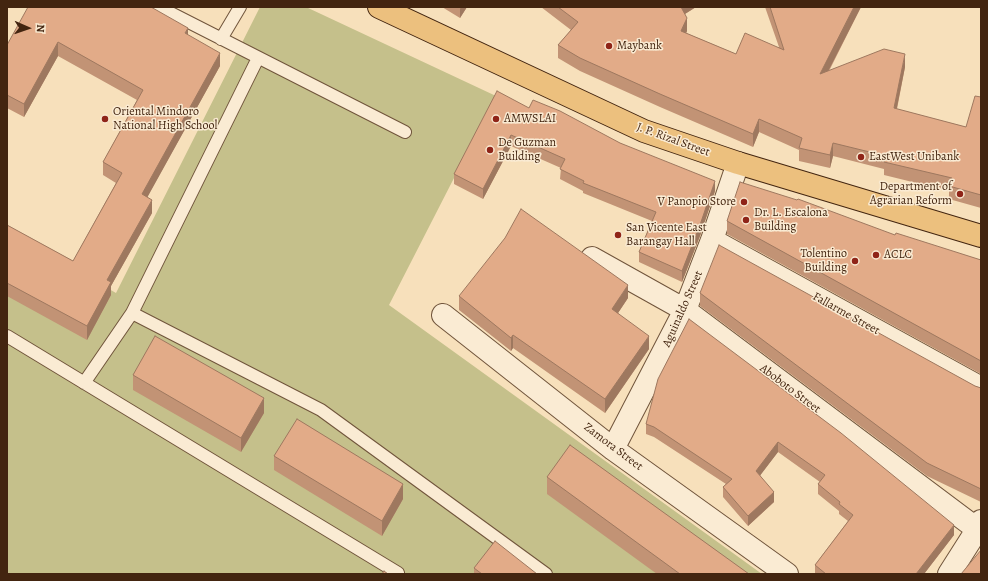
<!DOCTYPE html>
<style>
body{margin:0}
#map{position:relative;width:988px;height:581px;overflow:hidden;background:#f7e0bb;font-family:Alegreya,serif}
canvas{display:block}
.frame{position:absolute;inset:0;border:8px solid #432510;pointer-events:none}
.north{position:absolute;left:8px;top:8px;width:40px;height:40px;-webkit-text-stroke:3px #faebd3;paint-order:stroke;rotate:92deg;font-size:11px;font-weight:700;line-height:16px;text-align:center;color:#432510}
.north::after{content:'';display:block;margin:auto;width:14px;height:18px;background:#432510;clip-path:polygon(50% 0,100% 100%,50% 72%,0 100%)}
</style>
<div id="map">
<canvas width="988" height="581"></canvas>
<div class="frame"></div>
<div class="north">N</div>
</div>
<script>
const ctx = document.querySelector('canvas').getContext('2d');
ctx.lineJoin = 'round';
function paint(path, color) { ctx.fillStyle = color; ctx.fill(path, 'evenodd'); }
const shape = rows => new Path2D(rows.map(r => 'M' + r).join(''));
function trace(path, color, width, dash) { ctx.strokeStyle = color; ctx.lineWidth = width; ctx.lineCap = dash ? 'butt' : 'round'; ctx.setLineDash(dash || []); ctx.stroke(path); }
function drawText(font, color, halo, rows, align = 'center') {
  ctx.font = font + ' Alegreya,serif'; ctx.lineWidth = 3; ctx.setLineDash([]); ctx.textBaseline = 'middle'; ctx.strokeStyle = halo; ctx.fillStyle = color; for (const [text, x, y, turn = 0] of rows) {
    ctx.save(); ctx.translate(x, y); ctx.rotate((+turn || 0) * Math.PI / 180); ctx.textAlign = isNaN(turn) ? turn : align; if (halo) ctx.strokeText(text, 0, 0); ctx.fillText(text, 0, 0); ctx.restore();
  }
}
paint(shape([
 [260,7,306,7,496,96,389,305,762,574,7,574,7,231,116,293]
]), '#c5c08b');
const lane = shape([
 [159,7,405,132],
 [221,39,240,7],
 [132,313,321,410,546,574],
 [7,336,398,573],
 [84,383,132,313,258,58]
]);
const street = shape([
 [712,240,981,388],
 [592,258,685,310,981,532],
 [443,315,613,449,787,574],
 [613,449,685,310,712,240,738,163],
 [949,574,977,530,981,521]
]);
const highway = shape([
 [379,7,644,131,738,163,981,236]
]);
trace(lane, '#70543b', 14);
trace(street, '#70543b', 24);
trace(highway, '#432510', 24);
trace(lane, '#faebd3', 12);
trace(street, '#faebd3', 22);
trace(highway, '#ecc07e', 22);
paint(shape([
 [442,7,467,7,460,18],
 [541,7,696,7,685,14,687,31,686,33,736,54,779,47,765,7,861,7,829,71,905,67,897,109,966,127,981,97,981,208,949,199,949,191,884,175,884,169,833,156,830,168,799,161,799,150,759,132,753,147,660,107,580,71,558,58,558,45,571,30],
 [188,35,220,66,147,197,152,213,111,286,111,295,87,340,7,296,7,225,73,261,116,183,103,175,103,162,137,100,58,56,24,117,7,108,7,45],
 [529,108,620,143,715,191,700,236,682,282,639,262,639,252,652,221,583,193,583,191,560,179,561,168,511,146,483,199,454,184,454,174],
 [727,221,895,235,981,260,981,374,727,234],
 [700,293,975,386,981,388,981,502,927,476,700,306],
 [459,296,628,298,618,313,649,349,605,413,513,348,511,351,459,310],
 [689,319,954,535,924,574,815,574,815,565,848,521,839,514,839,511,818,494,818,484,820,482,778,452,760,475,774,502,748,526,723,497,723,487,726,484,654,437,646,434,646,424],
 [133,375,264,413,241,452,133,390],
 [274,456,403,499,382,536,274,470],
 [547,477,749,574,657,574,547,494],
 [474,568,537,574,474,574]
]), '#c29375');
paint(shape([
 [461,7,467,7,460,18,460,9],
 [680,7,696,7,680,17],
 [854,7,861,7,820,87,820,74],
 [687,18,687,31,681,44,681,31],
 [188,28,188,41,185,33],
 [58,42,58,56,24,117,24,104],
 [220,53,220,66,142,207,142,194],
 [905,54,905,67,894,122,894,108],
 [759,119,759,132,753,147,753,134],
 [511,135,511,146,483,199,483,189],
 [833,143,833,156,830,168,830,155],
 [715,181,715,191,700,236,682,282,682,271],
 [152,200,152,213,111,286,111,295,87,340,87,326,107,280],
 [628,285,628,298,612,322,612,309],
 [513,335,513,348,511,351,511,338],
 [649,336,649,349,605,413,605,399],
 [264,398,264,413,241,452,241,438],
 [778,442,778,452,756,481,756,471],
 [403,484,403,499,382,536,382,521],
 [774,492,774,502,748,526,748,516],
 [954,525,954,535,924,574,916,574]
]), '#9e785f');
const building = shape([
 [28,7,151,7,188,28,185,33,220,53,142,194,152,200,107,280,111,282,87,326,7,283,7,225,73,261,122,173,103,162,143,90,58,42,24,104,7,95,7,45,28,7],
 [558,7,681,7,687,18,681,31,736,54,745,33,784,50,770,7,854,7,820,74,884,49,905,54,894,108,966,127,975,96,981,97,981,195,949,186,952,178,884,162,886,156,833,143,830,155,799,148,802,138,759,119,753,134,660,94,580,58,558,45,578,22,558,7],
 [497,91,529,108,533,100,560,111,620,143,715,181,700,225,682,271,639,252,656,212,583,183,584,181,560,169,565,159,511,135,483,189,454,174,497,91],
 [740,182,797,200,798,199,895,235,896,233,981,260,981,361,727,221,740,182],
 [521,209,628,285,612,309,649,336,605,399,513,335,511,338,459,296,505,238,521,209],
 [719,245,975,386,981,388,981,489,927,463,700,293,719,245],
 [689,319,841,433,954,525,916,574,826,574,815,565,853,515,839,504,840,502,818,484,825,475,778,442,756,471,774,492,748,516,723,487,732,479,654,427,646,424,658,379,689,319],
 [155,336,264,398,241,438,133,375,155,336],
 [297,419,403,484,382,521,274,456,297,419],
 [570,445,749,574,680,574,547,477,570,445],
 [495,541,537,574,482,574,474,568,495,541],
 [981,550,981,574,961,574,981,550],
 [384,571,388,574,382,574,384,571]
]);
paint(building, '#e2ab88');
trace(building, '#9e785f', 1);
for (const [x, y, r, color] of [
 [609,46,4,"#8f2418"],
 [105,119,4,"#8f2418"],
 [496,119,4,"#8f2418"],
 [490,150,4,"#8f2418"],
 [861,157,4,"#8f2418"],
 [960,194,4,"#8f2418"],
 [744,202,4,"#8f2418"],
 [746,220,4,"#8f2418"],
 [618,235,4,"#8f2418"],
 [876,255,4,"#8f2418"],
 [855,261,4,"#8f2418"]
]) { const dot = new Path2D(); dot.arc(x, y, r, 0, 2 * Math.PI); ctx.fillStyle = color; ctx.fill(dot); trace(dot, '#faebd3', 1.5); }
drawText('12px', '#432510', '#faebd3', [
 ["Maybank",617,46],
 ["Oriental Mindoro",113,112],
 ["National High School",113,126],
 ["AMWSLAI",504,119],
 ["De Guzman",498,143],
 ["Building",498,157],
 ["EastWest Unibank",869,157],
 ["Department of",952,187,"right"],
 ["Agrarian Reform",952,201,"right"],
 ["V Panopio Store",736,202,"right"],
 ["Dr. L. Escalona",754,213],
 ["Building",754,227],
 ["San Vicente East",626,228],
 ["Barangay Hall",626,242],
 ["Tolentino",847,254,"right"],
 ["Building",847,268,"right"],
 ["ACLC",884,255]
], 'left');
drawText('12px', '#432510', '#faebd3', [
 ["J. P. Rizal Street",673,140,20],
 ["Aguinaldo Street",683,309,-66],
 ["Fallarme Street",846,314,29],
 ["Aboboto Street",790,389,37],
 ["Zamora Street",613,447,37]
]);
</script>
